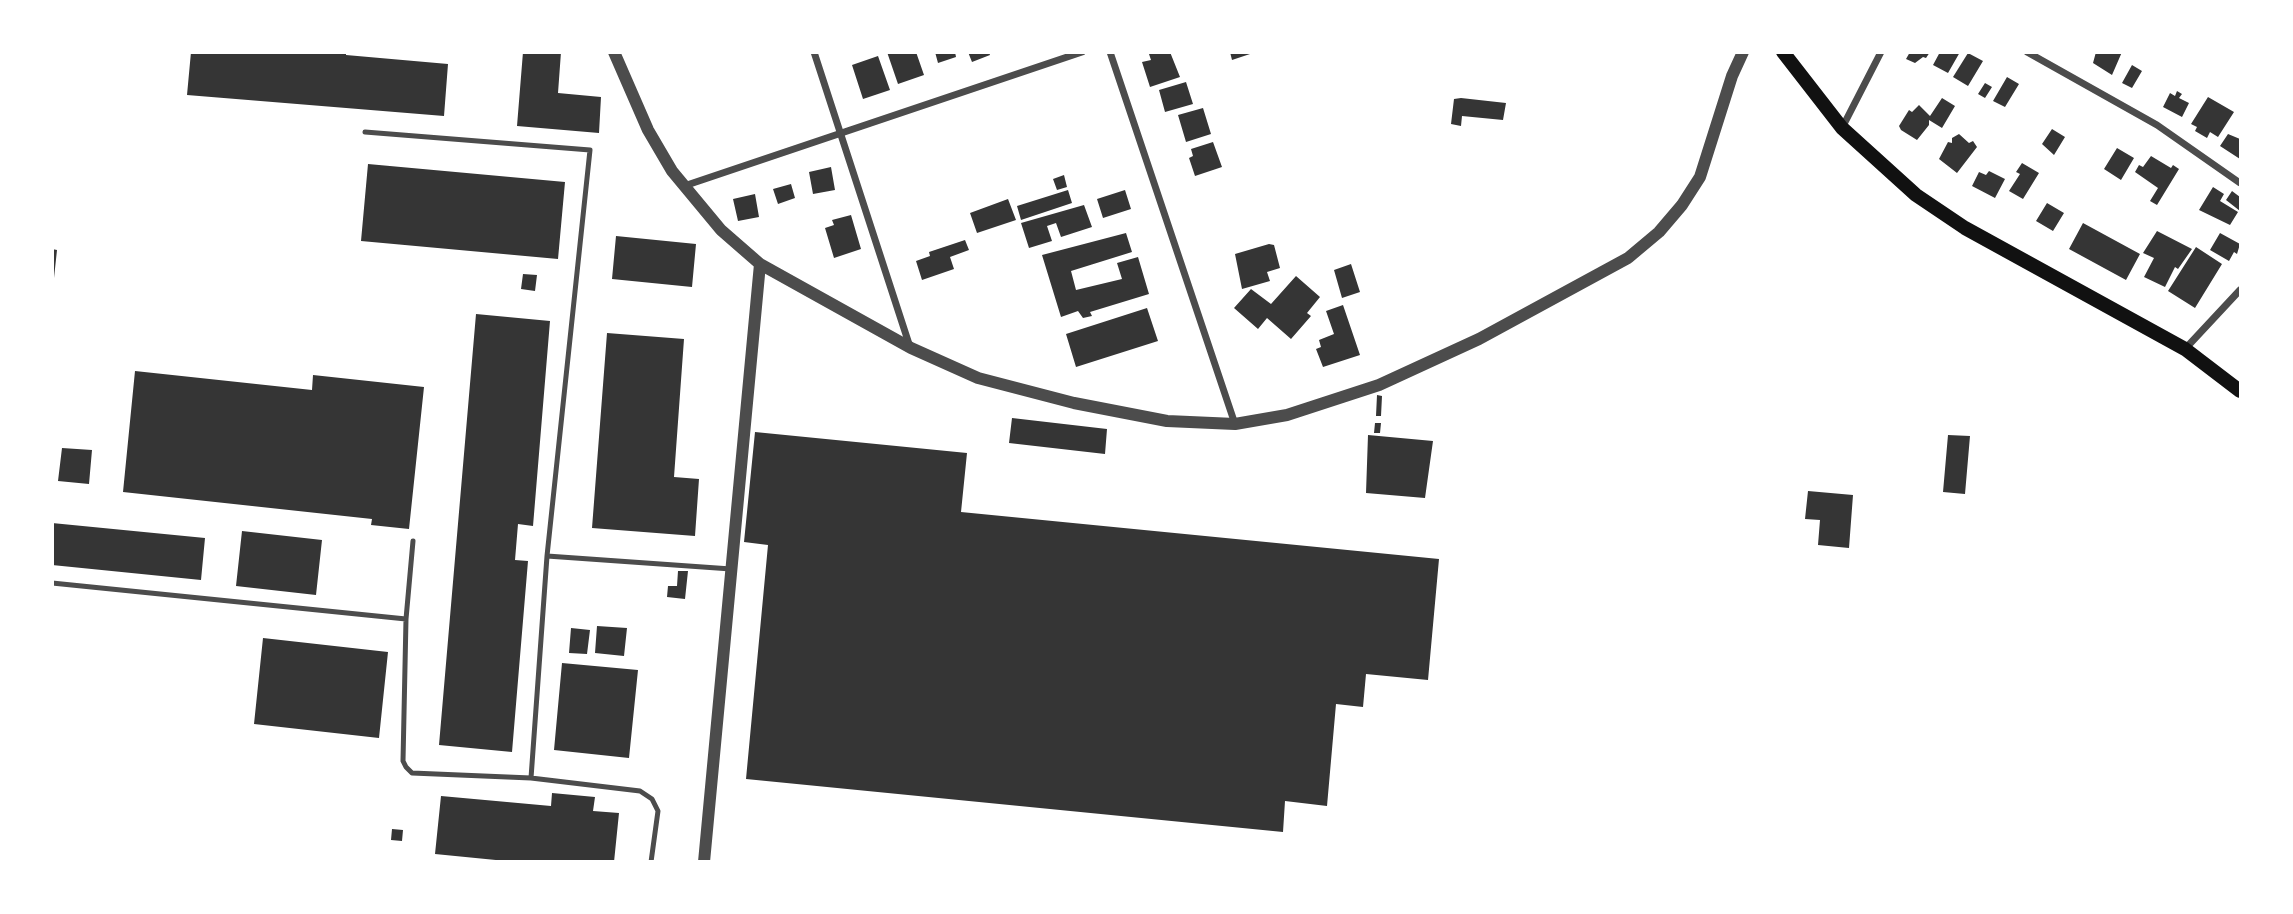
<!DOCTYPE html>
<style>
body{margin:0}
#map{position:relative;width:2293px;height:914px;overflow:hidden;background:#fff;font-family:Manrope,sans-serif}
canvas{display:block}
.frame{position:absolute;inset:0;border:54px solid #fff;pointer-events:none}
</style>
<div id="map">
<canvas width="2293" height="914"></canvas>
<div class="frame"></div>
</div>
<script>
const ctx = document.querySelector('canvas').getContext('2d');
ctx.lineJoin = 'round';
function paint(path, color) { ctx.fillStyle = color; ctx.fill(path, 'evenodd'); }
const shape = rows => new Path2D(rows.map(r => 'M' + r).join(''));
function trace(path, color, width, dash) { ctx.strokeStyle = color; ctx.lineWidth = width; ctx.lineCap = dash ? 'butt' : 'round'; ctx.setLineDash(dash || []); ctx.stroke(path); }
paint(shape([
 [191,52,346,52,346,55,448,64,444,116,187,95],
 [523,52,561,52,558,93,601,97,599,133,517,126],
 [887,52,916,52,924,75,898,84],
 [935,52,955,52,956,57,938,63],
 [968,52,989,52,990,55,972,62],
 [1170,52,1180,77,1150,87,1142,62,1151,60,1149,54],
 [1230,52,1253,52,1253,53,1232,60],
 [1910,52,1930,52,1926,58,1923,57,1915,63,1906,59],
 [1940,52,1960,52,1948,73,1933,65],
 [2096,52,2122,52,2112,75,2093,63],
 [1968,53,1983,61,1968,86,1953,77],
 [878,56,890,90,863,99,852,65],
 [2132,65,2142,71,2132,88,2122,83],
 [2007,77,2019,84,2005,107,1993,101],
 [1186,82,1193,104,1165,112,1159,90],
 [1985,83,1992,87,1985,98,1978,94],
 [2177,91,2182,94,2179,98,2189,103,2182,117,2163,107,2170,93,2175,96],
 [2208,97,2234,112,2218,137,2210,132,2207,138,2195,131,2197,127,2191,124],
 [1461,98,1506,103,1503,120,1462,116,1461,126,1451,124,1454,99],
 [1942,98,1955,106,1942,128,1929,120,1929,125,1917,140,1901,130,1899,126,1909,110,1912,112,1919,105,1930,116],
 [1203,108,1211,134,1186,142,1178,115],
 [2052,129,2065,137,2054,155,2042,144],
 [1959,134,1969,143,1973,141,1977,147,1957,173,1939,159,1948,142,1952,143,1952,138],
 [2228,134,2240,139,2240,159,2220,146],
 [1213,142,1222,167,1195,176,1189,158,1193,156,1191,149],
 [2117,148,2134,158,2121,180,2104,169],
 [2151,156,2171,168,2173,165,2179,169,2157,205,2150,201,2158,188,2135,172,2139,165,2143,167],
 [2022,163,2039,173,2023,199,2009,191,2020,174,2016,172],
 [368,164,565,182,558,259,361,241],
 [831,167,835,190,813,194,809,172],
 [1989,171,2005,179,1995,198,1972,186,1979,172,1986,175],
 [1064,175,1067,187,1057,190,1053,179],
 [791,184,795,198,778,204,773,189],
 [2213,187,2224,194,2220,201,2238,212,2230,225,2199,210],
 [1068,190,1072,203,1021,220,1017,206],
 [1125,190,1131,209,1103,218,1097,199],
 [2232,191,2240,197,2240,211,2226,200],
 [755,194,759,217,738,221,733,199],
 [1008,199,1016,220,977,233,970,213],
 [2047,203,2064,213,2053,231,2036,221],
 [1084,205,1092,227,1061,237,1056,223,1047,226,1052,241,1029,248,1021,223],
 [851,215,861,249,834,258,825,228,834,225,832,220],
 [2083,223,2140,254,2126,280,2069,249],
 [2157,231,2192,249,2178,269,2175,267,2165,287,2144,277,2154,258,2143,253],
 [1126,233,1132,252,1071,271,1076,290,1122,279,1117,263,1138,257,1149,294,1090,312,1092,316,1083,318,1078,311,1061,317,1042,255],
 [2220,233,2240,244,2237,254,2234,252,2229,261,2210,250],
 [616,236,696,244,692,287,612,279],
 [965,240,969,250,950,257,954,269,922,280,916,261,930,256,929,252],
 [1269,244,1274,245,1280,268,1267,272,1270,281,1242,289,1235,254],
 [2196,247,2222,264,2195,308,2168,291],
 [52,249,57,250,54,278,52,278],
 [1351,264,1360,292,1342,298,1334,270],
 [523,274,537,275,535,291,521,289],
 [1296,276,1320,297,1307,313,1311,316,1291,339,1267,318,1258,329,1234,308,1251,289,1271,304],
 [1343,305,1360,355,1323,367,1316,349,1321,347,1319,340,1334,334,1326,311],
 [1147,308,1158,341,1076,367,1066,334],
 [476,314,550,321,533,526,518,524,515,560,528,561,512,752,439,745],
 [607,333,684,339,674,477,699,479,695,536,592,528],
 [135,371,312,390,313,375,424,387,409,529,371,525,372,519,123,492],
 [1377,395,1382,396,1381,416,1376,416],
 [1012,418,1107,429,1105,454,1009,443],
 [1375,423,1381,423,1380,433,1374,433],
 [755,432,967,453,961,512,1439,559,1428,680,1366,674,1363,707,1336,704,1327,806,1285,801,1283,832,746,779,768,545,744,542],
 [1368,435,1433,441,1425,498,1366,493],
 [1948,435,1970,436,1965,494,1943,492],
 [62,448,92,450,89,484,58,481],
 [1808,491,1853,495,1849,548,1818,545,1820,520,1805,519],
 [52,523,205,538,201,580,52,565],
 [242,531,322,540,316,595,236,586],
 [678,571,688,571,685,599,667,597,668,586,677,586],
 [597,626,627,628,624,656,595,653],
 [571,628,590,630,587,654,569,653],
 [263,638,388,652,379,738,254,724],
 [562,663,638,670,629,758,554,750],
 [552,793,595,797,593,811,619,813,614,862,516,862,435,854,441,796,551,806],
 [392,829,403,830,402,841,391,840]
]), '#353535');
trace(shape([
 [365,132,590,150,547,556,531,778],
 [413,541,406,619,403,761,406,767,412,773,531,778,640,791,652,799,658,811,651,862],
 [547,556,731,569],
 [52,583,406,619]
]), '#4c4c4c', 5);
trace(shape([
 [814,52,910,347],
 [1110,52,1235,424],
 [2027,52,2157,125,2240,183],
 [1842,128,1881,52],
 [684,186,1082,52],
 [2185,349,2240,290]
]), '#4c4c4c', 7);
trace(shape([
 [614,52,648,130,672,171,721,230,760,264,911,348,978,378,1074,403,1167,421,1235,424,1287,415,1379,385,1479,339,1628,258,1659,232,1682,205,1700,177,1732,76,1743,52],
 [704,862,760,264]
]), '#4c4c4c', 12);
trace(shape([
 [1783,52,1842,128,1916,195,1965,228,2185,349,2240,391]
]), '#111', 14);
</script>
